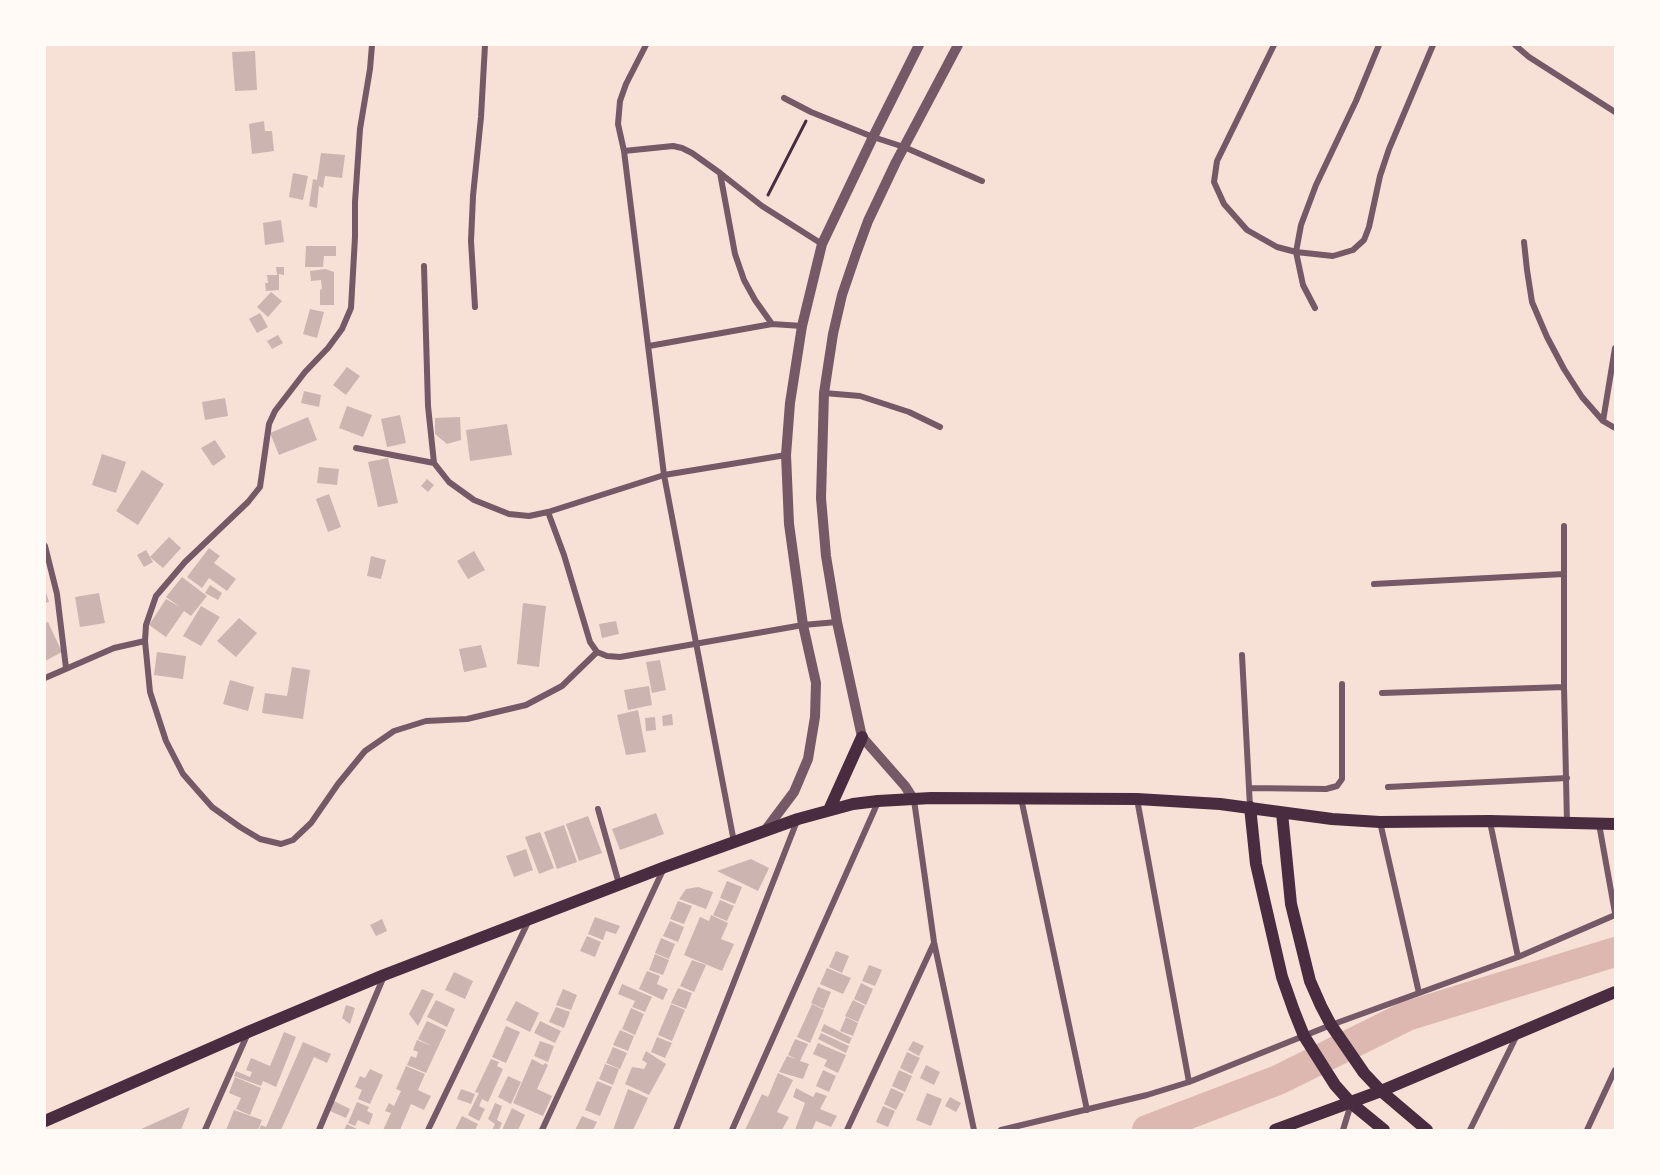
<!DOCTYPE html>
<style>
body{margin:0}
#map{position:relative;width:1660px;height:1175px;overflow:hidden;background:#f7e1d7;font-family:Overpass,sans-serif}
canvas{display:block}
.frame{position:absolute;inset:0;border:46px solid #fffaf5;pointer-events:none}
</style>
<div id="map">
<canvas width="1660" height="1175"></canvas>
<div class="frame"></div>
</div>
<script>
const ctx = document.querySelector('canvas').getContext('2d');
ctx.lineJoin = 'round';
const shape = rows => new Path2D(rows.map(r => 'M' + r).join(''));
function trace(path, color, width, dash) { ctx.strokeStyle = color; ctx.lineWidth = width; ctx.lineCap = dash ? 'butt' : 'round'; ctx.setLineDash(dash || []); ctx.stroke(path); }
function paint(path, color) { ctx.fillStyle = color; ctx.fill(path, 'evenodd'); }
trace(shape([
 [1147,1130,1278,1080,1407,1016,1615,952]
]), '#dcb8b0', 30);
paint(shape([
 [255,51,257,90,235,91,232,52],
 [264,121,265,131,272,131,274,151,252,154,249,124],
 [321,153,345,155,342,178,325,176,323,188,319,186,317,208,309,206,313,179,317,180],
 [293,173,308,176,303,200,289,197],
 [281,220,284,242,265,245,263,223],
 [306,246,336,246,336,256,324,256,323,267,305,267],
 [276,267,284,267,284,275,279,274,279,290,266,291,265,283,268,283,267,275,277,275],
 [325,269,334,272,334,305,320,305,320,289,322,290,321,280,311,281,310,271],
 [271,292,282,301,268,317,257,307],
 [310,309,324,312,317,338,303,334],
 [260,313,268,327,257,333,249,319],
 [278,335,283,343,272,349,267,341],
 [347,367,360,376,346,395,333,385],
 [304,391,321,395,319,407,301,403],
 [225,398,228,416,205,420,202,402],
 [347,406,372,415,363,437,339,428],
 [400,415,406,443,387,447,381,419],
 [308,417,317,440,279,455,270,433],
 [460,417,461,440,447,444,435,434,435,418],
 [507,424,512,455,470,461,466,430],
 [215,440,226,457,213,466,201,448],
 [102,454,126,462,116,493,92,485],
 [388,458,398,503,378,507,368,462],
 [319,467,339,469,337,485,317,483],
 [142,470,164,484,138,525,116,511],
 [427,479,434,485,428,492,421,486],
 [329,494,341,527,328,532,316,499],
 [169,537,181,548,163,568,150,557],
 [209,548,220,556,214,563,236,579,227,591,209,578,202,588,187,577],
 [146,550,153,562,144,567,137,555],
 [474,551,485,570,468,579,457,561],
 [371,556,386,560,381,579,367,576],
 [182,577,207,596,191,616,184,611,166,637,149,625,166,599,180,607,166,597],
 [210,585,222,593,218,600,205,593],
 [45,589,49,602,45,603],
 [99,593,105,623,80,627,75,597],
 [523,603,546,606,539,667,517,664],
 [201,606,220,617,201,646,183,636],
 [239,618,257,633,236,657,217,641],
 [616,621,619,634,602,638,599,624],
 [48,622,62,652,45,661,45,623],
 [481,645,487,667,464,672,459,649],
 [157,652,186,656,183,679,154,675],
 [660,660,666,690,652,693,646,662],
 [292,667,310,670,303,719,262,713,265,693,287,696],
 [230,680,254,687,248,711,223,704],
 [649,686,652,705,628,710,624,690],
 [638,710,646,752,626,755,617,715],
 [672,714,673,725,663,726,662,716],
 [655,717,656,730,646,731,645,718],
 [656,813,664,834,620,850,612,829],
 [588,816,602,853,579,861,566,824],
 [564,825,577,862,557,869,544,832],
 [540,832,554,868,539,874,525,837],
 [526,849,533,870,514,877,506,856],
 [751,859,769,868,758,891,717,871],
 [727,881,742,887,735,904,720,898],
 [698,887,713,892,706,909,679,899,686,889],
 [720,900,734,906,727,921,713,915],
 [678,901,692,906,684,924,670,919],
 [711,915,728,923,721,939,734,944,722,971,684,955,700,917,709,921],
 [595,917,620,926,616,934,606,931,603,940,588,934],
 [382,919,387,931,376,936,370,925],
 [670,921,684,927,678,942,663,936],
 [587,936,601,942,595,957,580,951],
 [661,938,675,944,669,959,655,953],
 [836,951,849,956,842,973,829,967],
 [655,954,669,960,663,975,649,970],
 [692,960,706,965,694,992,680,986],
 [869,965,882,970,875,986,862,981],
 [827,968,851,978,843,994,820,984],
 [647,971,660,976,657,984,668,989,663,1000,639,989],
 [454,972,473,981,465,999,445,990],
 [861,983,873,989,866,1005,854,999],
 [622,984,652,997,645,1012,632,1007,635,1001,618,994],
 [818,987,831,992,824,1009,811,1003],
 [678,988,692,993,686,1009,671,1003],
 [422,989,434,994,418,1026,409,1014],
 [563,989,577,995,571,1010,556,1005],
 [436,1000,455,1009,447,1027,427,1017],
 [853,1000,865,1006,858,1022,845,1016],
 [516,1001,539,1013,530,1032,506,1020],
 [671,1004,685,1010,672,1041,658,1035],
 [812,1004,824,1010,810,1043,797,1037],
 [346,1005,355,1008,350,1024,342,1018],
 [556,1007,570,1012,564,1028,549,1022],
 [631,1008,644,1014,635,1035,622,1029],
 [846,1017,858,1023,853,1036,840,1031],
 [427,1021,446,1030,426,1073,407,1065,411,1056,416,1058,418,1052,413,1050,417,1040,432,1046,418,1039],
 [540,1021,561,1031,555,1043,534,1033],
 [824,1024,852,1038,849,1044,821,1031],
 [506,1026,520,1032,506,1063,492,1057],
 [620,1030,634,1036,628,1051,613,1045],
 [284,1032,296,1037,276,1087,263,1081,261,1086,234,1076,236,1071,250,1077,252,1072,246,1070,251,1058,270,1066],
 [821,1033,849,1046,846,1053,818,1039],
 [657,1037,672,1043,665,1058,651,1052],
 [795,1039,808,1044,800,1061,809,1064,803,1079,779,1072,787,1056,796,1059,788,1055],
 [540,1041,554,1046,548,1062,534,1056],
 [913,1041,924,1046,919,1056,908,1050],
 [303,1042,331,1054,327,1063,314,1057,281,1130,259,1130,261,1125,266,1127],
 [818,1043,846,1055,838,1073,824,1066,827,1060,813,1054],
 [613,1047,627,1053,620,1069,606,1063],
 [646,1051,666,1064,649,1095,625,1084,632,1067,644,1069,647,1063,642,1060],
 [907,1052,920,1058,912,1074,900,1068],
 [491,1059,499,1062,497,1066,503,1069,488,1102,482,1099,479,1106,485,1109,479,1121,468,1115,479,1093,475,1092],
 [532,1059,543,1065,545,1063,548,1065,537,1089,552,1096,543,1116,513,1103],
 [605,1064,619,1069,613,1085,599,1079],
 [926,1065,940,1072,934,1085,920,1078],
 [406,1066,425,1074,418,1090,431,1096,424,1110,411,1104,400,1130,383,1130,391,1113,385,1111,389,1103,394,1106,401,1091,396,1089],
 [370,1069,383,1075,370,1104,358,1099,362,1090,355,1087,360,1076,365,1078],
 [823,1070,836,1076,829,1092,816,1086],
 [899,1070,912,1076,905,1092,892,1086],
 [778,1073,793,1080,777,1112,789,1117,782,1130,745,1130,762,1094,768,1097],
 [508,1076,521,1082,511,1104,498,1097],
 [235,1077,261,1088,250,1115,236,1109,241,1098,229,1093],
 [597,1081,612,1087,600,1116,585,1110],
 [796,1088,813,1097,816,1092,827,1096,820,1109,837,1116,831,1127,816,1121,812,1130,795,1130,805,1103,793,1097],
 [891,1088,904,1094,896,1110,884,1104],
 [461,1089,475,1094,471,1104,457,1099],
 [628,1089,648,1098,633,1130,613,1130],
 [927,1093,942,1099,931,1126,916,1120],
 [950,1097,961,1103,956,1112,945,1106],
 [334,1101,350,1109,346,1118,330,1111],
 [357,1102,369,1107,367,1111,373,1114,369,1125,358,1120,355,1126,348,1123],
 [495,1103,502,1106,497,1120,502,1123,499,1130,492,1130,495,1124,488,1119],
 [883,1106,895,1111,888,1127,876,1122],
 [190,1107,181,1130,139,1130],
 [512,1108,525,1115,518,1130,502,1130],
 [234,1110,262,1120,258,1130,226,1130],
 [462,1116,478,1124,475,1130,455,1130],
 [582,1116,597,1122,593,1130,575,1130],
 [347,1124,355,1128,360,1130,344,1130]
]), '#ccb4b1');
trace(shape([
 [768,195,806,121]
]), '#4a2c40', 3);
trace(shape([
 [372,45,370,69,360,129,355,202,355,237,351,308,342,329,328,348,305,372,275,411,269,424,260,487,248,502,185,562,156,596,146,625,145,641,150,692,166,741,183,774,212,807,240,827,260,839,281,844,293,840,311,823,338,784,365,751,394,731,426,721,467,719,526,705,562,686,597,652],
 [646,45,626,84,620,101,618,124,624,151,664,475,734,842],
 [1274,45,1217,161,1214,182,1224,204,1247,230,1277,247,1296,252,1333,256,1353,250,1364,240,1369,227,1380,176,1389,149,1433,45],
 [1515,45,1529,57,1615,112],
 [784,98,811,112,873,137,904,147,982,181],
 [624,151,673,146,682,148,692,153,720,173,762,206,822,244],
 [720,173,735,254,744,280,755,300,772,324],
 [1524,242,1527,270,1532,302,1547,337,1564,369,1582,397,1603,421,1615,428],
 [424,266,428,406,434,463,449,482,474,500,509,514,529,516,548,512,664,475,786,455],
 [475,307,471,241,473,196,481,117,485,45],
 [1315,308,1303,285,1296,252,1301,225,1316,185,1356,101,1379,45],
 [649,346,772,324,802,326],
 [824,393,860,396,909,412,940,427],
 [1603,421,1615,348],
 [356,448,434,463],
 [548,512,564,555,590,642,597,652,607,656,620,657,803,625,837,622],
 [1564,526,1564,687,1567,823],
 [45,546,57,594,66,668],
 [1374,584,1564,574],
 [1242,655,1250,807],
 [45,678,114,648,145,641],
 [1382,693,1564,687],
 [1388,787,1567,778],
 [1250,788,1326,789,1337,786,1342,779,1342,684],
 [1021,798,1087,1110],
 [1137,799,1189,1082],
 [914,800,934,942,974,1130],
 [598,809,619,884],
 [1380,822,1419,993],
 [1490,822,1518,957],
 [1599,824,1615,913],
 [205,1130,248,1033],
 [319,1130,384,976],
 [428,1130,529,920],
 [542,1130,663,870],
 [676,1130,797,821],
 [732,1130,878,802],
 [847,1130,934,943],
 [1001,1130,1147,1095,1189,1082,1331,1025,1518,957,1615,915],
 [1343,1130,1351,1104],
 [1470,1130,1517,1035],
 [1587,1130,1615,1070]
]), '#755966', 6);
trace(shape([
 [914,800,905,786,862,737,837,622,826,556,821,498,824,393,833,334,842,295,857,251,868,221,896,162,958,45],
 [764,832,794,792,808,759,815,717,816,683,803,625,789,524,786,455,790,403,802,326,822,244,873,137,919,45]
]), '#755966', 10);
trace(shape([
 [1250,807,1256,864,1282,977,1294,1011,1304,1036,1335,1085,1351,1103,1384,1130],
 [829,810,862,737],
 [1282,813,1291,904,1310,981,1321,1006,1331,1025,1364,1073,1381,1091,1427,1130],
 [45,1121,248,1032,384,975,665,867,798,819,853,804,878,801,931,798,1137,799,1220,804,1332,819,1380,822,1490,821,1615,824],
 [1275,1130,1381,1091,1615,992]
]), '#4a2c40', 12);
</script>
